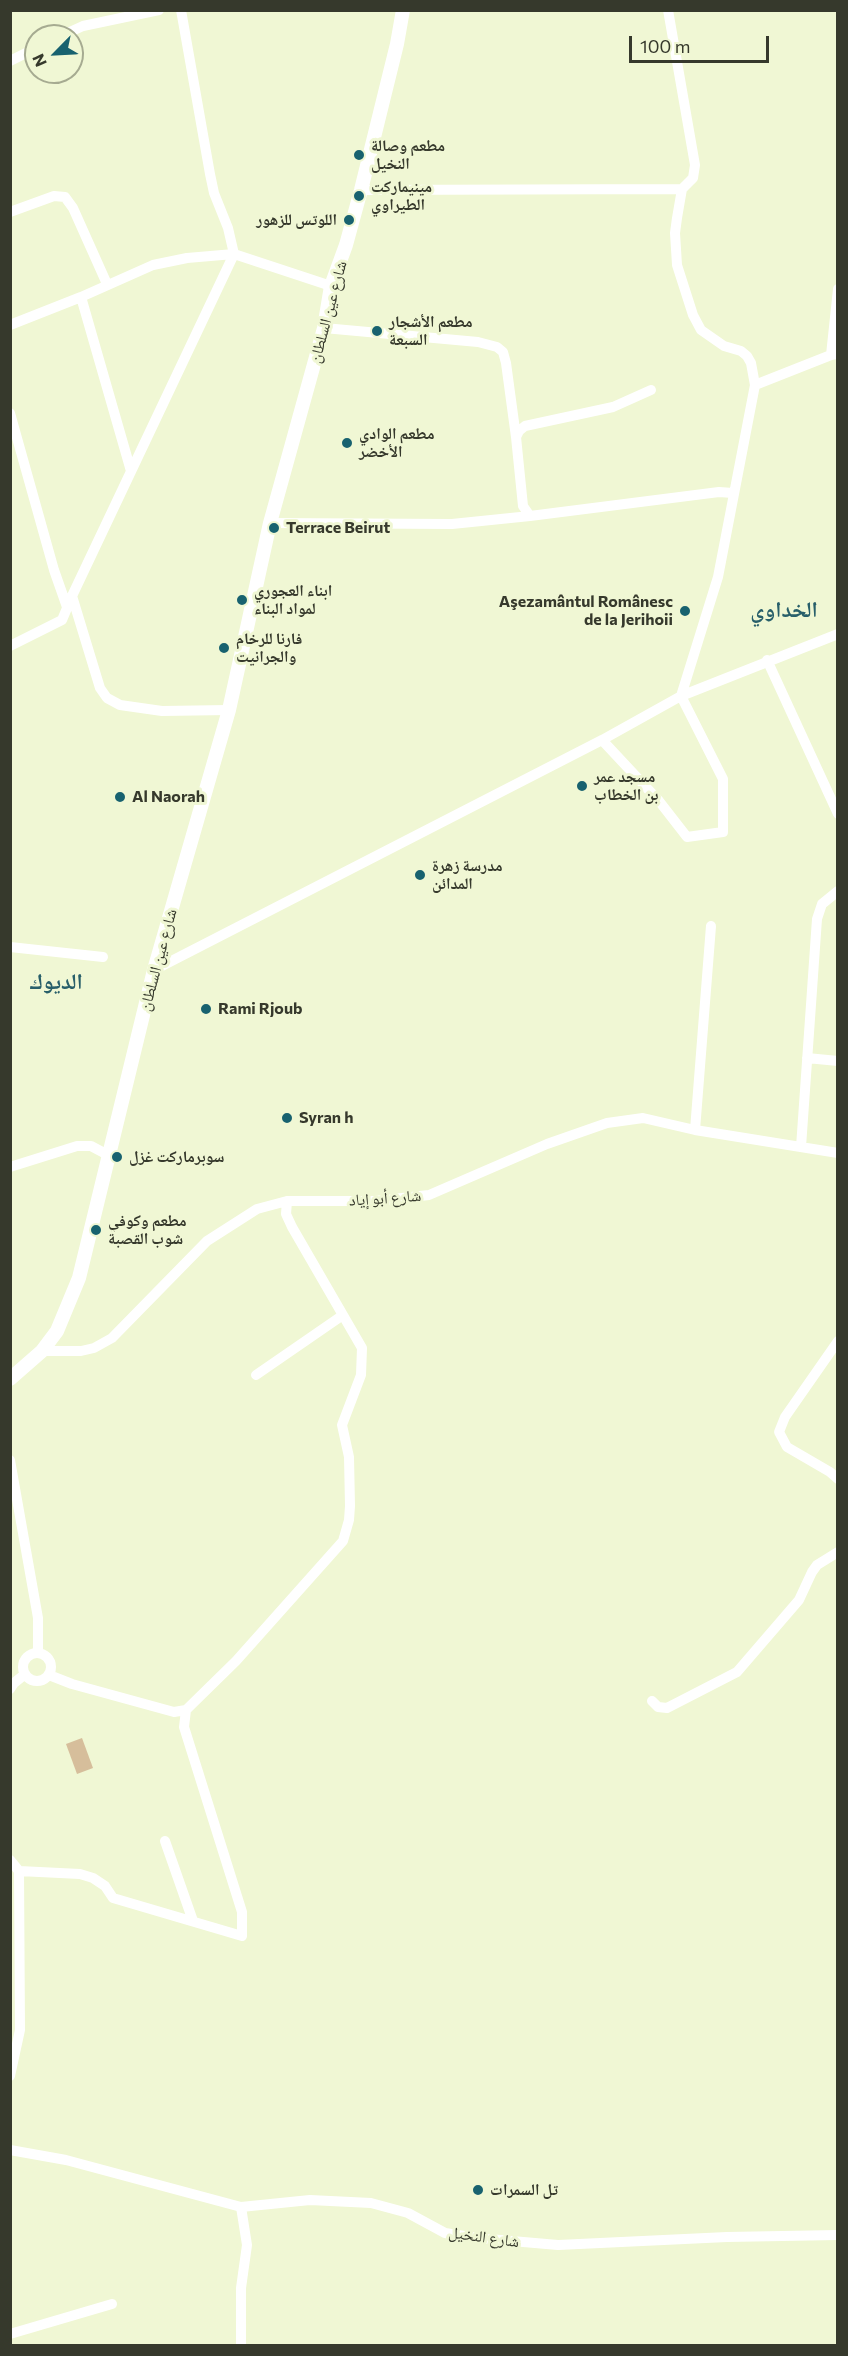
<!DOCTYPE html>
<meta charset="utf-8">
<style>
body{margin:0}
#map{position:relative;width:848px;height:2356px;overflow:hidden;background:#f0f7d4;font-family:Commissioner,sans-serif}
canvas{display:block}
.frame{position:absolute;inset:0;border:12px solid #36392c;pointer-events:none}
.north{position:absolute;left:24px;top:24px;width:60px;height:60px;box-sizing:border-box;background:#f0f7d4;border:2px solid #a6ab91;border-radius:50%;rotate:246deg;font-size:16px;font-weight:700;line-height:24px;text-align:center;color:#36392c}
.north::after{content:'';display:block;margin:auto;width:21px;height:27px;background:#18626f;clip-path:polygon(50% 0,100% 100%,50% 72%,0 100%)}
.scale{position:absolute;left:629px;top:36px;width:140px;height:27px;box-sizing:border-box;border:3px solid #36392c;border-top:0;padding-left:8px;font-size:18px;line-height:21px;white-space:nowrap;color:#36392c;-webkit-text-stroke:4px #f0f7d4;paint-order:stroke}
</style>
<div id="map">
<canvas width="848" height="2356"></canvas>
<div class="frame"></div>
<div class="north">N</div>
<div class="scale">100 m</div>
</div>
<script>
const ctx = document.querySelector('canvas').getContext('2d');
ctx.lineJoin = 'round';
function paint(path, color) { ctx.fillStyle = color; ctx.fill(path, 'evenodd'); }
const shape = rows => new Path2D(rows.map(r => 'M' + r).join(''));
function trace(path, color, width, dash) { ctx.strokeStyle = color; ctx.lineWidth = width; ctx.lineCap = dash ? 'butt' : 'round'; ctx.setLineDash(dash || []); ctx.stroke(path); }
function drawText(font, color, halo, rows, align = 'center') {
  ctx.font = font + ' Commissioner,"Noto Naskh Arabic",sans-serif'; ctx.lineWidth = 6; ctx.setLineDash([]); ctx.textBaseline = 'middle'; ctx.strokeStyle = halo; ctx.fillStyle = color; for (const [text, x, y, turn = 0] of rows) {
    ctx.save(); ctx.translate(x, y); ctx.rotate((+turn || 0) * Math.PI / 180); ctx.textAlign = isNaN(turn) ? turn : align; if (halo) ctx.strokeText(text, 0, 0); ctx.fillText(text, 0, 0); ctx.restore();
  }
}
paint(shape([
 [82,1738,93,1768,77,1774,66,1744]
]), '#d6be9b');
trace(shape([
 [181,10,210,174,214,193,228,228,234,254,72,596,100,688,107,698,120,705,162,711,229,710],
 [668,10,695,165,693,178,682,189,677,218,675,233,677,265,693,315,701,330,724,346,741,351,747,356,751,363,755,385],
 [61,36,83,26,159,10],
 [10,61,36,48],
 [361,190,682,189],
 [10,212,54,196,65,197,73,208,107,284],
 [81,297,131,471],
 [10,325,81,297,153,265,187,258,234,254,331,286],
 [324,328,478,342,497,347,503,352,506,363,516,437],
 [837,354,831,355,838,289],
 [10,413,54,570,67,607],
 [530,516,523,506,516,437,519,431,525,426,613,407,651,390],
 [270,523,452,524,530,516,719,492,733,493],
 [10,646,62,620,70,601],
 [767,660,838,814],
 [602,740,659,801,687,837,723,832,723,779,681,696,718,577,755,385,831,355],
 [10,947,103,957],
 [154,970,602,740,681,696,838,634],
 [807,1058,838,1061],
 [695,1130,711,926],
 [801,1147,817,919,822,904,838,891],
 [10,1167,77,1146,91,1146,108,1155],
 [838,1341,785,1417,779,1432,787,1447,830,1472,838,1479],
 [42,1351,81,1351,94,1348,112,1338,207,1241,257,1209,287,1201,375,1201,429,1195,547,1144,607,1123,643,1118,695,1130,838,1153],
 [256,1375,343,1315],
 [10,1460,38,1618,38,1652],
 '23 1667a14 14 0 1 1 28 0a14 14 0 1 1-28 0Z',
 [49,1675,72,1684,174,1712,186,1710,236,1661,343,1541,349,1520,350,1506,349,1457,342,1425,361,1375,362,1348,292,1227,286,1214,287,1201],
 [10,1689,14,1683,24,1675],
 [652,1701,658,1707,667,1708,737,1672,799,1600,812,1572,817,1565,838,1552],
 [165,1841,193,1921],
 [10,1860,19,1871,20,2030,10,2076],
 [19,1871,80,1874,93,1878,105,1886,113,1898,242,1936,242,1912,184,1727,186,1710],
 [10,2150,66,2160,241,2207],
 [10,2334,112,2304],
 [241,2346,241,2288,247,2245,241,2207,310,2200,371,2203,408,2213,445,2233,477,2238,558,2245,727,2237,838,2235]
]), '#fff', 10);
trace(shape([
 [10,1379,42,1351,57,1331,79,1278,154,970,229,710,270,523,324,328,331,286,346,245,361,190,397,44,403,10]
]), '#fff', 14);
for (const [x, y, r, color] of [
 [359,155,6,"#18626f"],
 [359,196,6,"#18626f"],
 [349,220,6,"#18626f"],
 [377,331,6,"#18626f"],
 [347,443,6,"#18626f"],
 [274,528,6,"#18626f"],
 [242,600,6,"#18626f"],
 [685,611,6,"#18626f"],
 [224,648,6,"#18626f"],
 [582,786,6,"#18626f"],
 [120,797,6,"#18626f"],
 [420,875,6,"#18626f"],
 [206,1009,6,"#18626f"],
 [287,1118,6,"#18626f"],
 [117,1157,6,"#18626f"],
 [96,1230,6,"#18626f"],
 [478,2190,6,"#18626f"]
]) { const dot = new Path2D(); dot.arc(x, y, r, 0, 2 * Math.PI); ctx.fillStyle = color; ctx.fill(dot); trace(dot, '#f0f7d4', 2); }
drawText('bold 16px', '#36392c', '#f0f7d4', [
 ["مطعم وصالة",371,146],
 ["النخيل",371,164],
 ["مينيماركت",371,187],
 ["الطيراوي",371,205],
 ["اللوتس للزهور",337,220,"right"],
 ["مطعم الأشجار",389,322],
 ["السبعة",389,340],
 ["مطعم الوادي",359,434],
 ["الأخضر",359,452],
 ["Terrace Beirut",286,528],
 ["ابناء العجوري",254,591],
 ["لمواد البناء",254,609],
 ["Aşezamântul Românesc",673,602,"right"],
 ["de la Jerihoii",673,620,"right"],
 ["فارنا للرخام",236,639],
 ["والجرانيت",236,657],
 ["مسجد عمر",594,777],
 ["بن الخطاب",594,795],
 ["Al Naorah",132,797],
 ["مدرسة زهرة",432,866],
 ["المدائن",432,884],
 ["Rami Rjoub",218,1009],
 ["Syran h",299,1118],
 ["سوبرماركت غزل",129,1157],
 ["مطعم وكوفي",108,1221],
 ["شوب القصبة",108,1239],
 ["تل السمرات",490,2190]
], 'left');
drawText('16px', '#36392c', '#f0f7d4', [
 ["شارع عين السلطان",328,312,-75],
 ["شارع عين السلطان",158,960,-75],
 ["شارع أبو إياد",385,1198,-4],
 ["شارع النخيل",484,2237,8]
]);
drawText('bold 22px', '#285f6a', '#f0f7d4', [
 ["الخداوي",784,610],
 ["الديوك",56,982]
]);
</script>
